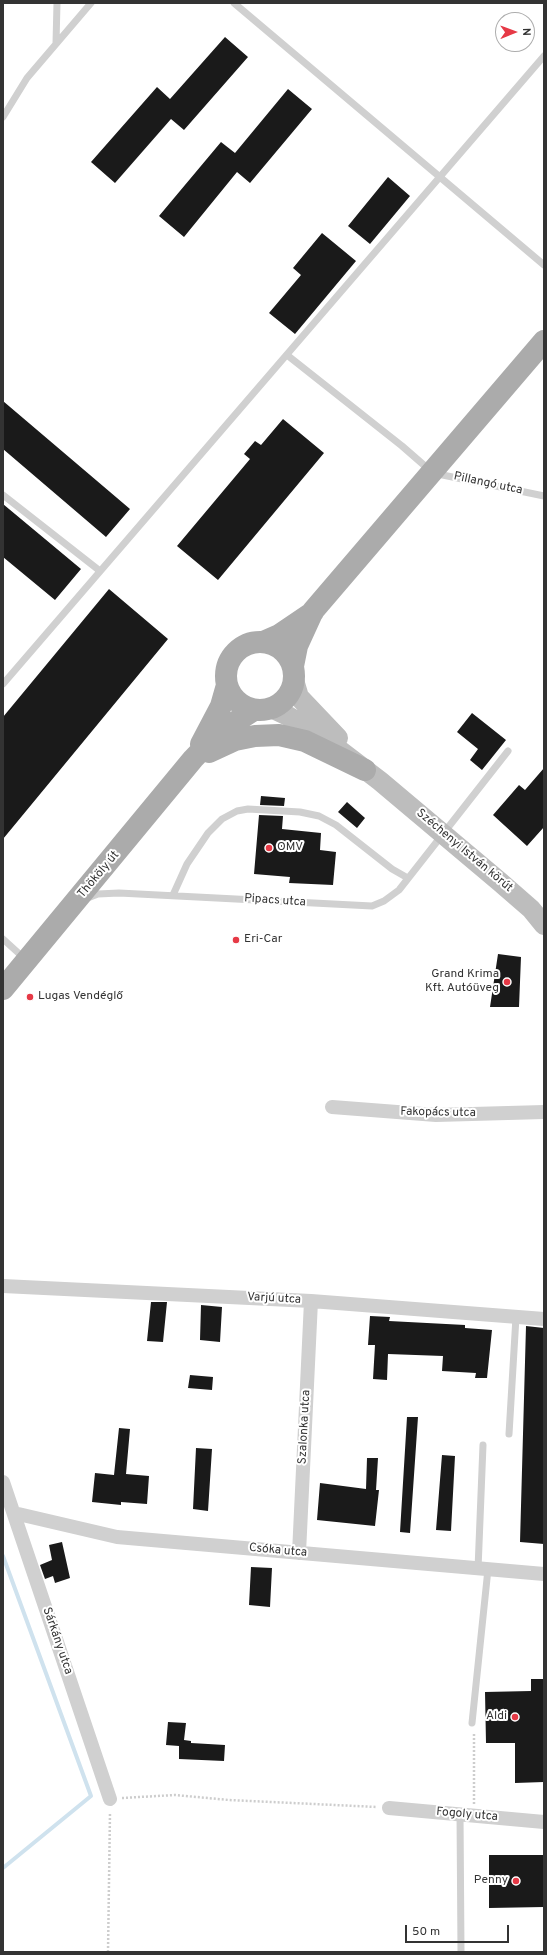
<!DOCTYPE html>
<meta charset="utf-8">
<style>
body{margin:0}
#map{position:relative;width:547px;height:1955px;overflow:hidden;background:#fff;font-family:Overpass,sans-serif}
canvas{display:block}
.frame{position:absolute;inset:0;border:4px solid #333;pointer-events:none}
.north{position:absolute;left:495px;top:12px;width:40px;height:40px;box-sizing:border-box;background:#fff;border:1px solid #adadad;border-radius:50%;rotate:89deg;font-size:11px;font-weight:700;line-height:16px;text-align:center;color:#333}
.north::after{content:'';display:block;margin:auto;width:14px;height:18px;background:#e63946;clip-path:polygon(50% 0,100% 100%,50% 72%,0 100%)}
.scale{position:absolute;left:405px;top:1925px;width:104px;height:18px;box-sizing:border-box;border:2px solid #333;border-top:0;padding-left:5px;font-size:12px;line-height:14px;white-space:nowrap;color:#333;-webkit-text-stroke:3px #fff;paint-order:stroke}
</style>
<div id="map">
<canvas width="547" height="1955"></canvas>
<div class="frame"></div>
<div class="north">N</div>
<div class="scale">50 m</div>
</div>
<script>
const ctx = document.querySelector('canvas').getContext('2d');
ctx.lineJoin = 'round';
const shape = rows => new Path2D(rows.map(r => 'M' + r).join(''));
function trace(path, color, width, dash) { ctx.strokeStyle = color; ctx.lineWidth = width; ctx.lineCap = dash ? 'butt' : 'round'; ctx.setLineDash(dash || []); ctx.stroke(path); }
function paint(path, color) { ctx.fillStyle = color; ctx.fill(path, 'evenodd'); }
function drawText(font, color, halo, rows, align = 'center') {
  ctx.font = font + ' Overpass,sans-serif'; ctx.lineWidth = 4; ctx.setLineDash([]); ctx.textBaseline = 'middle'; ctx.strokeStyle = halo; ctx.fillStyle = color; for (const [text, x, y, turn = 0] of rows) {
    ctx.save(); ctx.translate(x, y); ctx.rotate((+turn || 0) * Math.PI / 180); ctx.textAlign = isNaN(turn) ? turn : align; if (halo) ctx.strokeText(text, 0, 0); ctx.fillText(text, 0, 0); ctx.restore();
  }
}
trace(shape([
 [3,1556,91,1796,3,1868]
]), '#cfe2ee', 4);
paint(shape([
 [225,37,248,57,184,130,171,119,115,183,91,162,157,87,170,99],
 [288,89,312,109,250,183,237,172,184,237,159,216,221,142,235,153],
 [388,177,410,196,370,244,348,226],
 [322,233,356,261,295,334,269,313,301,275,293,268],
 [3,401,130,509,106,537,3,449],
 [283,419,324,453,218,580,177,546,250,459,244,454,255,441,261,445],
 [3,504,81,569,55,600,3,557],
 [109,589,168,639,3,839,3,717],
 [472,713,506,740,482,770,470,760,478,749,457,732],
 [544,768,544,827,527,846,493,815,519,785,525,790],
 [261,796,285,798,284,806,260,805],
 [347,802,365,818,357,828,338,812],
 [259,815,283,816,282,829,321,833,320,850,336,852,333,885,289,883,290,877,254,874],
 [498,954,521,957,519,1007,490,1007],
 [151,1302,167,1302,163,1342,147,1341],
 [201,1305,222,1307,220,1342,200,1340],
 [370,1316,390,1317,389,1321,465,1325,465,1328,492,1330,487,1378,475,1378,476,1373,442,1371,443,1356,388,1354,387,1380,373,1379,375,1345,368,1345],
 [526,1326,544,1328,544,1544,520,1542],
 [190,1375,213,1377,212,1390,188,1388],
 [407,1417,418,1417,410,1533,400,1532],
 [119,1428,130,1429,126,1474,149,1476,147,1504,121,1502,121,1505,92,1502,95,1473,114,1475],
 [196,1448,212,1449,208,1511,193,1509],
 [442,1455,455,1456,451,1531,436,1530],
 [367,1458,378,1458,376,1490,379,1490,375,1526,317,1520,320,1483,366,1489],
 [62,1542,70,1578,55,1583,53,1576,45,1579,40,1565,52,1560,49,1545],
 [251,1567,272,1568,270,1607,249,1605],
 [531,1679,544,1679,544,1782,515,1783,515,1743,486,1743,485,1692,531,1691],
 [168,1722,186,1723,184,1740,191,1741,191,1743,225,1745,224,1761,179,1759,179,1746,166,1745],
 [489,1855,544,1855,544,1907,489,1908]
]), '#1a1a1a');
trace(shape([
 [122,1798,175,1795,229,1800,377,1807],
 [474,1804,474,1733],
 [108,1952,110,1812]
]), '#cdcdcd', 2.5, [2, 2]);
trace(shape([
 [234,3,544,265],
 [56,43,57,3],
 [3,117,27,78,91,3],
 [287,355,402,446,433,473,544,496],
 [3,495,100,571],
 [3,684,544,56],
 [173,895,187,864,208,833,222,819,237,811,248,809,300,812,319,816,336,825,392,869,406,877],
 [85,899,98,894,119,893,372,906,384,901,399,890,508,751],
 [3,939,25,959],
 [509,1434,516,1317],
 [478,1569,483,1445],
 [472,1723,488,1569],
 [460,1813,461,1952]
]), '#d0d0d0', 7);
trace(shape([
 [332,1107,436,1115,544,1112],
 [3,1286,311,1301,544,1319],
 [3,1482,110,1799],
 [14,1513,117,1537,544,1574],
 [299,1553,311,1301],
 [389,1808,544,1822]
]), '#d0d0d0', 14);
trace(shape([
 [294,680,299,697,338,738],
 [271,708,288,716,325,739,380,781,500,882,531,909,544,925]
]), '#bdbdbd', 20);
trace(shape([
 [263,642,279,635,313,612],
 '226 676a34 34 0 1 1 68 0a34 34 0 1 1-68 0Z',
 [293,666,297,646,313,611,544,341],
 [201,744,221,706,227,685],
 [209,752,235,740,255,736,279,735,305,741,365,770],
 [3,989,193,759,218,733,254,710]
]), '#ababab', 22);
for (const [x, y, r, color] of [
 [269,848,4,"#e63946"],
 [236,940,4,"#e63946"],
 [507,982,4,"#e63946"],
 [30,997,4,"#e63946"],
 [515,1717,4,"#e63946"],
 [516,1881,4,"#e63946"]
]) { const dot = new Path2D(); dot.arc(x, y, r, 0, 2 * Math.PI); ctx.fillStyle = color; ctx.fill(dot); trace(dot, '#fff', 1.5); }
drawText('12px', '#333', '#fff', [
 ["Pillangó utca",488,484,12],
 ["Széchenyi István körút",464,851,40],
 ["Thököly út",99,875,-50],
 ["Pipacs utca",275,901,4],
 ["Fakopács utca",438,1113,1],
 ["Varjú utca",274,1299,3],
 ["Szalonka utca",305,1427,-87],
 ["Csóka utca",278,1551,5],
 ["Sárkány utca",57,1641,71],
 ["Fogoly utca",467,1815,5]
]);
drawText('12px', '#333', '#fff', [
 ["OMV",277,848],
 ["Eri-Car",244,940],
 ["Grand Krima",499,975,"right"],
 ["Kft. Autóüveg",499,989,"right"],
 ["Lugas Vendéglő",38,997],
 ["Aldi",507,1717,"right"],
 ["Penny",508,1881,"right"]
], 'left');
</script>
